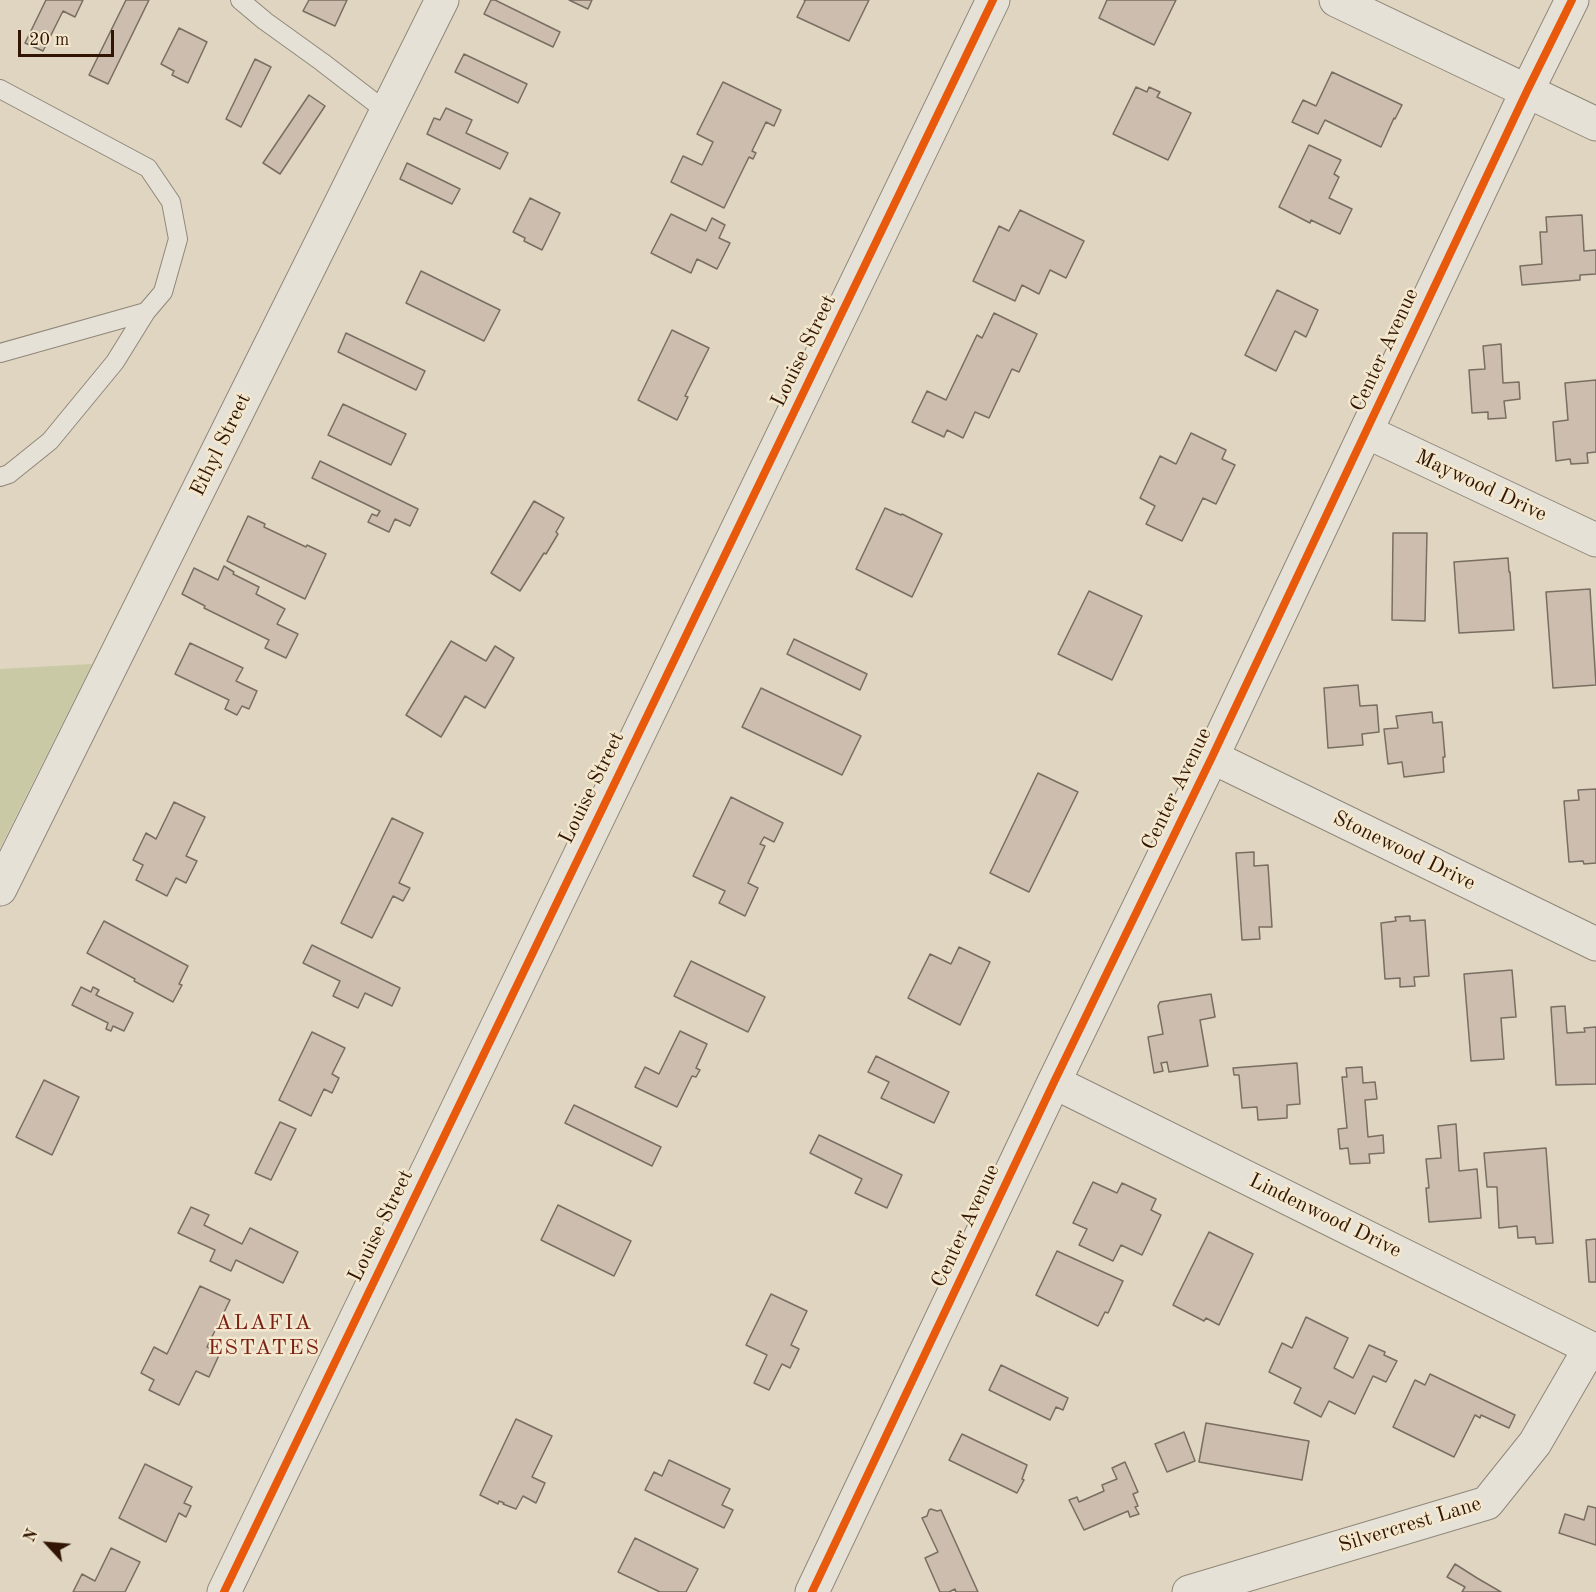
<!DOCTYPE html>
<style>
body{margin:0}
#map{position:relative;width:1596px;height:1592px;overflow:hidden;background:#dfd5c1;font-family:"Old Standard TT",serif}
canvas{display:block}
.north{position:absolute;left:18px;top:1514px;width:60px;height:60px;-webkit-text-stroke:4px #f3e7ce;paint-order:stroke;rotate:296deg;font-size:16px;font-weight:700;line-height:24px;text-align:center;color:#321603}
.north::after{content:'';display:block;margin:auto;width:21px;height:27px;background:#321603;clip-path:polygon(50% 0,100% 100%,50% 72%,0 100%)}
.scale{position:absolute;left:18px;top:30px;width:96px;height:27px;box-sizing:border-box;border:3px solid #321603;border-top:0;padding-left:8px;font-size:18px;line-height:21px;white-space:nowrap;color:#321603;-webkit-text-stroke:4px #f3e7ce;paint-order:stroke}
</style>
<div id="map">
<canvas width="1596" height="1592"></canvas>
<div class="north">N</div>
<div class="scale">20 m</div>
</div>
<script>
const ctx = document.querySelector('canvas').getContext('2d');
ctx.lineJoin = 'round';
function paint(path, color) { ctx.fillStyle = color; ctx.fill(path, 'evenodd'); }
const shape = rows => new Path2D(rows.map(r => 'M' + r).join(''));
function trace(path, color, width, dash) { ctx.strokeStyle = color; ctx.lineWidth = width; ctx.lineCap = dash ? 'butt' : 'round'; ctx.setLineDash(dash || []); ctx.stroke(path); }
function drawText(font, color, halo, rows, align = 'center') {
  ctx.font = font + ' "Old Standard TT",serif'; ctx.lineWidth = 5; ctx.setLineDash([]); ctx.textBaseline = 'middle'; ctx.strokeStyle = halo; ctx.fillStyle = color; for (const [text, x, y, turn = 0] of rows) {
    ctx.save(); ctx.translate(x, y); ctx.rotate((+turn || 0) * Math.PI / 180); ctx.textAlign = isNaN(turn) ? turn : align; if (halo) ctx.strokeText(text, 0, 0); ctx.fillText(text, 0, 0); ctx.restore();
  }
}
paint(shape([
 [92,664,0,848,0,669]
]), '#c9c9a5');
const building = shape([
 [46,0,83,0,75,17,63,11,43,51,25,43,46,0],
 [126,0,149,0,108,84,89,75,126,0],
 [309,0,347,0,335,26,303,11,309,0],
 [491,0,495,0,560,32,553,47,484,14,491,0],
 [569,0,592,0,588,9,569,0],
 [804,0,869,0,849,41,797,17,805,1,804,0],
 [1107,0,1176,0,1154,45,1099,18,1107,0],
 [179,28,207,42,188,83,172,75,174,71,161,64,179,28],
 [464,54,527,84,518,103,455,72,464,54],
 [255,59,271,67,241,127,226,119,255,59],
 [1332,72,1402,105,1395,119,1394,118,1381,147,1325,120,1318,134,1292,122,1303,100,1316,106,1332,72],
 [723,82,781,110,774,126,766,122,752,151,756,153,753,159,749,157,724,208,671,182,683,156,702,165,713,142,697,134,723,82],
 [1136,87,1147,92,1149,87,1160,92,1157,97,1191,113,1168,160,1113,134,1136,87],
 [309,95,325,106,280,174,263,163,309,95],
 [446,108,472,120,466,133,508,153,500,169,427,134,434,118,440,120,446,108],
 [1309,145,1341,160,1334,174,1339,177,1329,198,1352,209,1340,234,1311,220,1310,223,1279,207,1309,145],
 [407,163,460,189,452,204,400,179,407,163],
 [530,198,560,213,542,250,524,241,525,238,513,232,530,198],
 [1020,210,1084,241,1066,278,1050,270,1039,294,1022,285,1015,301,973,281,999,226,1009,231,1020,210],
 [671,214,706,231,712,218,725,225,719,238,730,243,717,269,697,259,691,273,651,253,671,214],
 [1582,215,1584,251,1596,250,1596,274,1580,275,1580,280,1522,285,1520,266,1542,264,1540,232,1547,232,1546,217,1582,215],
 [421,271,500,310,484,341,406,303,421,271],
 [1277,290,1318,310,1306,337,1295,331,1276,371,1245,355,1277,290],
 [994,313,1037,334,1019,372,1012,369,989,418,975,412,963,438,947,430,944,437,912,422,927,391,946,400,977,335,982,338,994,313],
 [672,330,709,348,685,396,688,397,677,420,638,400,672,330],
 [346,333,425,371,416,390,338,352,346,333],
 [1501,344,1503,383,1519,382,1520,399,1504,401,1506,418,1488,419,1488,412,1472,413,1469,370,1485,369,1483,346,1501,344],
 [1596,380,1596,452,1587,453,1588,463,1571,464,1570,459,1556,461,1553,422,1568,420,1565,383,1596,380],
 [343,404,406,434,391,465,328,435,343,404],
 [1191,433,1226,450,1222,459,1235,465,1216,504,1203,498,1182,541,1146,524,1155,506,1140,498,1160,456,1176,464,1191,433],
 [320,461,418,509,410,526,395,519,389,532,368,522,372,514,377,516,380,511,312,478,320,461],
 [534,501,564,518,556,532,558,534,546,554,544,553,520,591,491,573,534,501],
 [885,508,901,515,902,514,942,534,912,597,856,569,885,508],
 [248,516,265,524,264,527,306,547,307,545,326,554,305,599,227,561,248,516],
 [1393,533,1427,533,1425,621,1392,620,1393,533],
 [1508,558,1509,572,1510,572,1514,630,1459,633,1454,562,1508,558],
 [224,566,234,572,233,574,259,587,256,594,285,609,277,624,298,634,286,658,265,648,269,640,204,608,205,606,182,594,194,568,218,580,224,566],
 [1590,589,1596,685,1553,688,1546,592,1590,589],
 [1089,591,1142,616,1112,680,1058,654,1089,591],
 [794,639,867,674,860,690,787,654,794,639],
 [451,641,486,661,495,646,514,658,485,708,465,696,441,737,406,715,451,641],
 [190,643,243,668,236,681,257,691,249,709,242,706,237,715,225,709,229,700,175,674,190,643],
 [1358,685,1360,706,1377,705,1379,732,1362,734,1363,745,1328,748,1324,688,1358,685],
 [761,688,861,736,842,775,742,727,761,688],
 [1432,712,1433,723,1442,722,1445,757,1443,757,1444,772,1404,777,1402,762,1388,764,1384,729,1398,728,1396,716,1432,712],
 [1038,773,1078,792,1029,892,990,873,1038,773],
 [1596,789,1596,863,1584,864,1583,861,1569,862,1564,801,1579,800,1578,790,1596,789],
 [731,797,783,823,774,842,764,837,760,844,765,846,748,883,758,888,745,916,719,903,725,891,693,876,731,797],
 [174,802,205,817,186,856,197,861,186,883,176,878,167,896,136,880,143,865,133,860,146,833,156,839,174,802],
 [392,818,423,833,399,883,410,888,403,901,393,896,372,938,341,923,392,818],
 [1254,852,1254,866,1268,865,1272,927,1259,927,1260,939,1242,940,1236,853,1254,852],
 [1410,916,1410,921,1425,920,1429,976,1414,977,1415,986,1400,987,1400,978,1385,979,1381,923,1396,921,1395,917,1410,916],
 [104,921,188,966,179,984,182,985,173,1002,134,981,135,979,87,953,104,921],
 [312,945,400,988,392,1006,365,993,358,1008,333,996,340,981,303,963,312,945],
 [959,947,990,962,960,1025,908,998,930,954,951,964,959,947],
 [691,961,765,997,748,1032,674,996,691,961],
 [1512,970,1516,1017,1501,1018,1504,1059,1471,1061,1464,974,1512,970],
 [81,987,91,992,93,987,99,990,96,995,133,1013,124,1031,113,1026,111,1031,106,1029,108,1023,72,1005,81,987],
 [1211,994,1215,1017,1200,1020,1208,1066,1169,1072,1167,1062,1161,1063,1163,1071,1154,1073,1148,1037,1163,1034,1158,1006,1160,1002,1211,994],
 [1565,1006,1567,1033,1585,1032,1584,1028,1596,1027,1596,1084,1556,1085,1551,1007,1565,1006],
 [680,1031,707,1044,696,1068,700,1070,696,1077,692,1076,677,1107,635,1087,645,1067,659,1074,680,1031],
 [312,1032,345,1048,332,1074,339,1078,332,1093,324,1089,311,1116,279,1100,312,1032],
 [876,1056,949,1092,934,1123,881,1098,889,1082,868,1072,876,1056],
 [1297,1063,1300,1104,1287,1105,1287,1118,1258,1120,1257,1107,1242,1108,1239,1075,1234,1075,1233,1068,1297,1063],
 [1362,1067,1363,1083,1375,1082,1377,1099,1365,1100,1368,1137,1383,1135,1384,1153,1369,1154,1370,1163,1350,1164,1348,1148,1340,1149,1338,1129,1347,1128,1342,1077,1347,1077,1346,1068,1362,1067],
 [44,1080,79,1097,52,1155,16,1137,44,1080],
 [574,1105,661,1147,652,1166,565,1123,574,1105],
 [280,1122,296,1129,271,1180,255,1173,280,1122],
 [1456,1124,1459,1171,1477,1169,1481,1218,1429,1222,1426,1188,1429,1188,1426,1159,1441,1158,1438,1126,1456,1124],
 [819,1135,902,1175,887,1208,855,1193,862,1179,810,1153,819,1135],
 [1546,1148,1553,1243,1536,1244,1535,1237,1518,1238,1517,1226,1499,1228,1497,1187,1487,1187,1484,1153,1546,1148],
 [1093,1182,1117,1193,1122,1183,1156,1199,1151,1210,1161,1215,1142,1255,1121,1245,1113,1261,1079,1245,1087,1229,1073,1223,1093,1182],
 [558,1205,631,1241,614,1276,541,1240,558,1205],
 [191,1207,209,1215,204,1225,242,1244,250,1228,298,1252,283,1283,236,1260,231,1271,210,1261,215,1250,178,1233,191,1207],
 [1209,1232,1253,1254,1219,1325,1206,1318,1204,1321,1173,1305,1209,1232],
 [1596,1239,1596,1282,1589,1282,1586,1240,1596,1239],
 [1057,1251,1123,1281,1108,1313,1105,1312,1098,1326,1036,1295,1057,1251],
 [200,1286,230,1300,207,1347,220,1353,209,1377,196,1371,179,1405,149,1390,154,1380,141,1373,154,1347,167,1354,200,1286],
 [771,1294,807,1311,791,1345,799,1349,790,1368,782,1364,769,1390,754,1383,767,1355,746,1345,771,1294],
 [1306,1317,1348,1338,1334,1368,1353,1378,1369,1345,1385,1352,1384,1355,1397,1361,1386,1382,1373,1376,1355,1414,1329,1401,1321,1417,1294,1403,1301,1388,1269,1372,1282,1343,1292,1348,1306,1317],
 [1001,1365,1068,1398,1063,1410,1056,1407,1050,1420,989,1390,1001,1365],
 [1430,1374,1515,1415,1509,1428,1481,1415,1480,1418,1475,1415,1454,1457,1393,1427,1415,1380,1425,1385,1430,1374],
 [516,1419,552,1436,532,1477,545,1483,536,1503,523,1496,516,1509,503,1504,504,1503,499,1501,498,1504,480,1495,516,1419],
 [1206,1423,1309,1441,1302,1480,1199,1462,1206,1423],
 [1184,1432,1195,1461,1167,1472,1155,1444,1184,1432],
 [962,1434,1027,1465,1022,1479,1024,1480,1017,1493,949,1460,962,1434],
 [669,1460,730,1489,722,1505,733,1510,724,1528,645,1490,654,1472,662,1476,669,1460],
 [1125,1462,1138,1492,1133,1494,1138,1506,1135,1507,1139,1514,1130,1517,1128,1511,1084,1530,1069,1500,1077,1497,1079,1502,1104,1491,1102,1485,1117,1479,1112,1468,1125,1462],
 [145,1464,192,1487,184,1503,191,1506,186,1517,179,1513,166,1542,119,1518,145,1464],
 [1588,1506,1596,1508,1596,1545,1559,1533,1565,1514,1584,1520,1588,1506],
 [931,1509,937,1511,941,1510,978,1592,956,1592,955,1589,949,1592,940,1592,925,1558,938,1552,922,1518,927,1516,929,1510,931,1509],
 [635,1538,698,1569,686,1592,660,1592,618,1572,635,1538],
 [111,1548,140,1562,125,1592,73,1592,82,1574,95,1581,111,1548],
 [1455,1564,1477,1578,1501,1592,1462,1592,1465,1587,1447,1577,1455,1564]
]);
paint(building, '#cdbdaf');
trace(building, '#786e61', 1.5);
const service = shape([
 [240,0,265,21,322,62,387,112],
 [0,89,148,168,171,202,178,239,163,292,146,312,115,362,50,441,9,474,0,477],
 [0,353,146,312]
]);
const minor = shape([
 [1367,432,1596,540],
 [1212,757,1596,944],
 [0,889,442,0],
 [1054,1082,1596,1351],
 [224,1592,993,0],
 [812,1592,1054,1082,1212,757,1527,91,1572,0],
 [1189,1592,1487,1503,1535,1443,1590,1348]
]);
const tertiary = shape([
 [1336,0,1596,124]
]);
trace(service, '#90877a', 20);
trace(minor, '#90877a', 35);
trace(tertiary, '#90877a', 35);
trace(service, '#e6e1d6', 18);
trace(minor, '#e6e1d6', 33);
trace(tertiary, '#e6e1d6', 33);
trace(shape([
 [224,1592,993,0],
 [812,1592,1054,1082,1212,757,1527,91,1572,0]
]), '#e8590c', 8);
drawText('21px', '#321603', '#f3e7ce', [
 ["Center Avenue",1385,350,-65],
 ["Louise Street",804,351,-64],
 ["Ethyl Street",221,445,-64],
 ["Maywood Drive",1481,486,25],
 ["Louise Street",592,788,-64],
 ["Center Avenue",1177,789,-64],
 ["Stonewood Drive",1404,851,26],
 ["Lindenwood Drive",1325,1216,26],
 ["Louise Street",381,1226,-64],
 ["Center Avenue",966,1226,-65],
 ["Silvercrest Lane",1410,1525,-17]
]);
ctx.letterSpacing = '1.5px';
drawText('22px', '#7a1f14', '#f3e7ce', [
 ["ALAFIA",264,1323],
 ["ESTATES",264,1348]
]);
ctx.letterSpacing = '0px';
</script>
